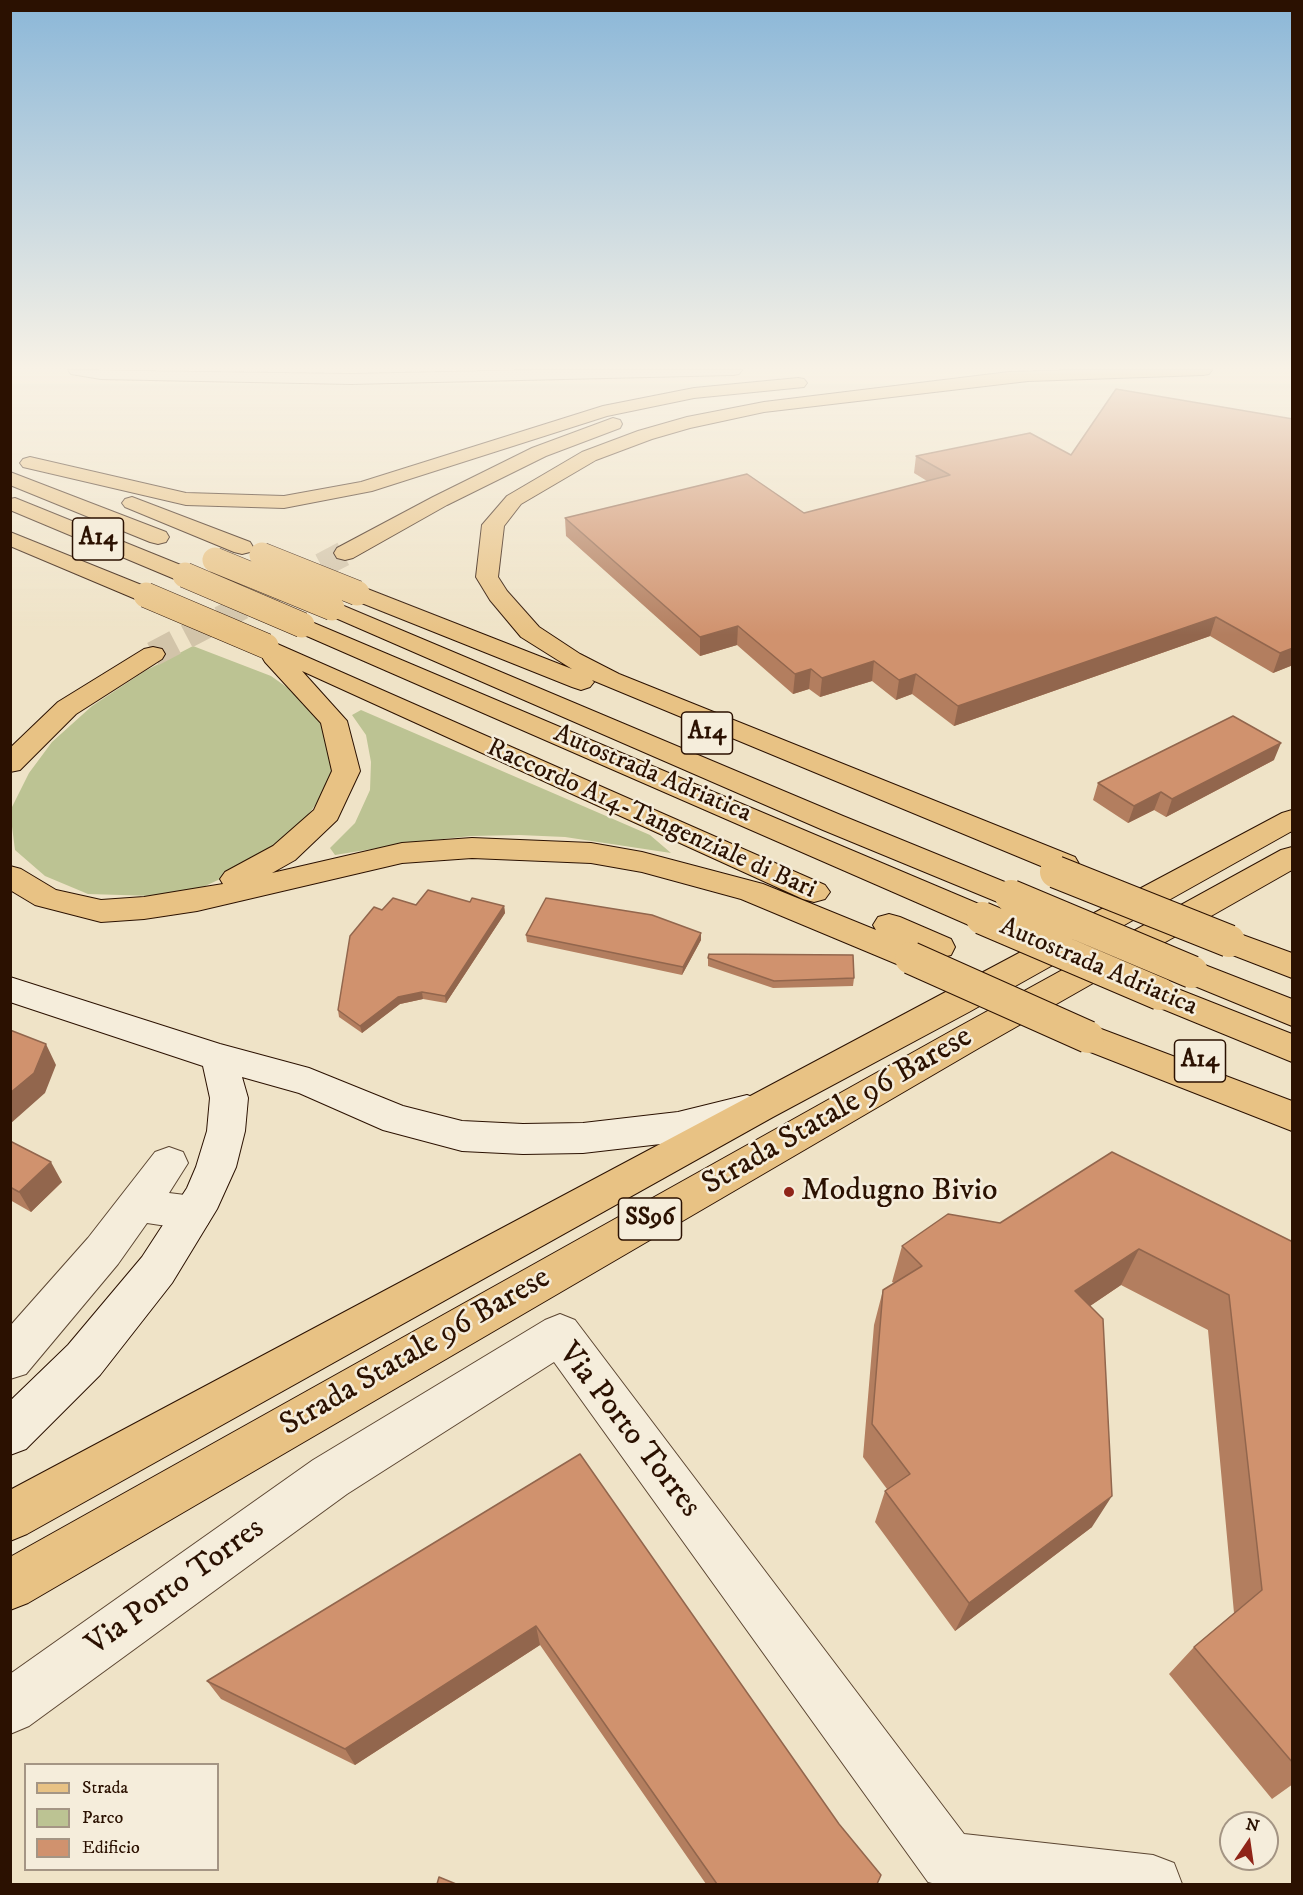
<!DOCTYPE html>
<style>
body{margin:0}
#map{position:relative;width:1303px;height:1895px;overflow:hidden;background:#efe3c7;font-family:"IM FELL DW Pica",serif}
canvas{display:block}
.frame{position:absolute;inset:0;border:12px solid #2b1101;pointer-events:none}
.legend{position:absolute;left:24px;top:1763px;width:195px;height:108px;box-sizing:border-box;background:#f5eddb;border:2px solid #a49584;margin:0;padding:8px 10px;list-style:none;font-size:18px;color:#2b1101}
.legend li{display:flex;align-items:center;gap:12px;height:30px}
.legend b{width:30px;border:2px solid #a49584}
.north{position:absolute;left:1219px;top:1811px;width:60px;height:60px;box-sizing:border-box;background:#f5eddb;border:2px solid #a49584;border-radius:50%;rotate:13deg;font-size:16px;font-weight:700;line-height:24px;text-align:center;color:#2b1101}
.north::after{content:'';display:block;margin:auto;width:21px;height:27px;background:#8f2418;clip-path:polygon(50% 0,100% 100%,50% 72%,0 100%)}
</style>
<div id="map">
<canvas width="1303" height="1895"></canvas>
<div class="frame"></div>
<ul class="legend">
<li><b style="height:8px;background:#e8c284"></b>Strada</li>
<li><b style="height:16px;background:#bcc393"></b>Parco</li>
<li><b style="height:16px;background:#d0926e"></b>Edificio</li>
</ul>
<div class="north">N</div>
</div>
<script>
const ctx = document.querySelector('canvas').getContext('2d');
ctx.lineJoin = 'round';
function paint(path, color) { ctx.fillStyle = color; ctx.fill(path, 'evenodd'); }
const shape = rows => new Path2D(rows.map(r => 'M' + r).join(''));
function trace(path, color, width, dash) { ctx.strokeStyle = color; ctx.lineWidth = width; ctx.lineCap = dash ? 'butt' : 'round'; ctx.setLineDash(dash || []); ctx.stroke(path); }
function drawText(font, color, halo, rows, align = 'center') {
  ctx.font = font + ' "IM FELL DW Pica",serif'; ctx.lineWidth = 5; ctx.setLineDash([]); ctx.textBaseline = 'middle'; ctx.strokeStyle = halo; ctx.fillStyle = color; for (const [text, x, y, turn = 0] of rows) {
    ctx.save(); ctx.translate(x, y); ctx.rotate((+turn || 0) * Math.PI / 180); ctx.textAlign = isNaN(turn) ? turn : align; if (halo) ctx.strokeText(text, 0, 0); ctx.fillText(text, 0, 0); ctx.restore();
  }
}
paint(shape([
 [193,646,271,676,302,698,328,731,334,763,325,792,299,827,259,861,203,887,153,896,88,894,45,876,15,850,10,811,29,773,52,742,92,706,145,671],
 [361,710,650,835,671,853,565,837,519,835,471,836,415,842,335,855,330,848,355,823,370,790,371,762,366,735,352,715]
]), '#bcc393');
trace(shape([
 [153,654,345,553]
]), '#d2c4a9', 25, [25, 13]);
const street = shape([
 [68,370,351,374,534,370,742,370,739,374,733,375,351,384,101,379,71,374,68,370],
 [169,1147,183,1152,188,1163,169,1193,193,1196,207,1201,213,1213,207,1225,193,1230,147,1223,118,1264,26,1374,10,1379,10,1326,88,1238,155,1152,169,1147],
 [560,1314,575,1320,964,1834,1153,1855,1174,1863,1182,1884,936,1884,928,1882,554,1362,347,1494,29,1726,10,1734,10,1674,313,1460,545,1320,560,1314]
]);
const secondary = shape([
 [10,977,220,1044,309,1068,403,1106,462,1121,523,1124,583,1123,678,1112,747,1095,760,1100,766,1110,760,1120,678,1142,583,1153,523,1154,462,1151,383,1130,299,1093,242,1077,248,1098,245,1131,236,1167,217,1209,172,1283,100,1375,26,1449,10,1455,10,1401,68,1345,142,1257,187,1188,196,1167,207,1131,210,1098,203,1066,10,1002,10,977]
]);
const primary = shape([
 [1292,810,1292,831,969,1012,773,1117,27,1534,10,1541,10,1490,1282,813,1292,810],
 [1292,847,1292,870,979,1048,28,1603,10,1610,10,1557,953,1030,1281,850,1292,847]
]);
const highway = shape([
 [1073,370,1212,370,1209,374,1203,375,1028,381,764,412,690,428,652,439,596,460,521,504,504,526,498,577,507,591,539,627,580,654,619,674,1075,857,1079,864,1075,871,1064,874,1053,871,592,680,594,682,590,687,581,690,572,687,349,598,345,593,349,588,357,586,365,588,572,669,521,637,490,600,476,577,482,525,507,496,582,452,638,431,687,417,764,402,1009,372,1073,370],
 [798,378,804,379,807,383,804,387,694,398,607,416,372,491,284,508,186,505,23,467,20,463,23,459,30,457,186,493,284,496,361,482,603,406,694,388,798,378],
 [613,418,620,420,622,424,620,428,546,456,447,505,353,558,345,560,337,558,334,553,337,548,433,497,532,448,613,418],
 [10,472,166,532,169,537,166,542,158,544,150,542,10,485,10,472],
 [132,497,250,542,253,547,250,552,242,554,234,552,125,507,122,503,125,499,132,497],
 [15,498,193,570,196,575,193,580,185,582,177,580,10,510,10,499,15,498],
 [10,532,154,590,158,595,154,600,146,602,138,600,10,546,10,532],
 [332,601,843,816,1022,889,1027,896,1022,903,1011,906,1000,903,823,830,324,613,320,608,324,603,332,601],
 [302,618,993,910,998,918,993,926,982,929,971,926,293,630,290,625,293,620,302,618],
 [266,639,825,885,830,892,825,899,814,902,803,899,302,671,347,721,360,771,337,820,295,860,272,873,402,843,472,838,591,843,642,852,763,884,876,930,873,925,878,917,889,914,900,917,951,939,955,947,951,955,939,958,925,954,928,958,923,966,911,970,741,899,642,872,591,863,472,858,402,863,197,911,144,919,101,922,35,905,10,890,10,866,21,869,56,890,101,900,144,897,223,884,220,879,225,872,273,846,314,810,332,771,321,723,265,662,262,657,264,654,254,646,257,641,266,639],
 [153,647,162,649,165,654,162,659,76,714,20,770,10,772,10,748,58,702,144,649,153,647],
 [1229,930,1292,953,1292,978,1217,949,1213,941,1217,933,1229,930],
 [1192,960,1292,999,1292,1026,1180,980,1175,972,1180,964,1192,960],
 [1160,982,1292,1034,1292,1062,1148,1003,1143,994,1148,985,1160,982],
 [1088,1024,1292,1101,1292,1131,1075,1046,1070,1037,1075,1028,1088,1024]
]);
trace(street, '#5c4632', 2);
trace(secondary, '#2b1101', 2);
trace(primary, '#2b1101', 2);
trace(highway, '#2b1101', 2);
paint(street, '#f5eddb');
paint(secondary, '#f5eddb');
paint(primary, '#e8c284');
paint(highway, '#e8c284');
const highwayBridgeFar1 = shape([
 [262,555,357,593],
 [215,560,332,608],
 [185,575,302,625],
 [146,595,266,646]
]);
const highwayBridge = shape([
 [1056,872,1229,941],
 [1011,896,1192,972],
 [982,918,1160,994],
 [911,958,1088,1037]
]);
trace(highwayBridgeFar1, '#2b1101', 26, []);
trace(highwayBridge, '#2b1101', 34, []);
trace(highwayBridgeFar1, '#e8c284', 25);
trace(highwayBridge, '#e8c284', 32);
paint(shape([
 [1071,455,1293,665,1273,673,1210,636,954,726,912,694,896,700,872,681,820,697,809,689,793,694,737,645,700,656,566,536,565,518,804,513,927,481,914,473,916,456],
 [1274,760,1166,817,1154,810,1128,823,1093,800,1098,783],
 [470,902,504,906,505,913,446,1003,423,999,400,1004,362,1033,339,1017,338,1010,382,910,416,905],
 [701,933,701,940,682,975,527,942,526,935],
 [708,958,854,978,853,986,773,988,708,966],
 [10,1141,62,1182,31,1212,10,1200],
 [1000,1223,1293,1242,1293,1784,1272,1799,1169,1674,1194,1647,1234,1613,1208,1330,1121,1285,1090,1306,1092,1527,955,1631,875,1522,885,1491,887,1489,863,1457,874,1325,883,1290,894,1283,892,1282,902,1246],
 [580,1454,877,1884,706,1884,540,1645,355,1765,221,1699,207,1681]
]), '#b37e5f');
paint(shape([
 [1216,617,1210,636,954,726,958,706],
 [738,626,737,645,700,656,700,637],
 [1293,648,1293,665,1273,673,1280,653],
 [874,661,872,681,820,697,822,678],
 [811,669,809,689,793,694,795,674],
 [916,674,912,694,896,700,899,680],
 [1281,743,1274,760,1166,817,1172,799],
 [1161,792,1154,810,1128,823,1134,806],
 [504,906,505,913,446,1003,445,996],
 [701,933,701,940,682,975,683,967],
 [422,992,423,999,400,1004,362,1033,360,1026,398,997],
 [46,1044,56,1065,45,1093,10,1124,10,1093],
 [51,1162,62,1182,31,1212,19,1192],
 [1139,1249,1121,1285,1059,1327,1075,1291],
 [1112,1496,1092,1527,955,1631,969,1603],
 [536,1626,540,1645,355,1765,345,1749]
]), '#92664d');
const building = shape([
 [1116,389,1293,419,1293,648,1280,653,1216,617,958,706,916,674,899,680,874,661,822,678,811,669,795,674,738,626,700,637,565,518,747,474,804,513,950,475,916,456,1030,433,1071,455,1116,389],
 [1233,716,1281,743,1172,799,1161,792,1134,806,1098,783,1233,716],
 [428,890,470,902,472,898,504,906,445,996,422,992,398,997,360,1026,338,1010,350,936,374,907,382,910,393,898,416,905,428,890],
 [546,898,652,915,701,933,683,967,526,935,546,898],
 [709,954,853,955,854,978,774,981,708,958,709,954],
 [10,1030,46,1044,34,1073,10,1093,10,1030],
 [10,1141,51,1162,19,1192,10,1187,10,1141],
 [1112,1152,1293,1242,1293,1763,1194,1647,1262,1590,1229,1295,1139,1249,1075,1291,1103,1319,1112,1496,969,1603,885,1491,910,1474,872,1424,883,1290,922,1266,902,1246,948,1214,1000,1223,1112,1152],
 [580,1454,839,1824,881,1875,877,1884,717,1884,536,1626,345,1749,207,1681,580,1454],
 [439,1877,456,1884,437,1884,439,1877]
]);
paint(building, '#d0926e');
trace(building, '#92664d', 1.5);
const sky = ctx.createLinearGradient(0, 0, 0, 635);
sky.addColorStop(0, '#8bb7d8');
sky.addColorStop(0.58, '#f8f2e6');
sky.addColorStop(1, '#f8f2e600');
ctx.fillStyle = sky;
ctx.fillRect(0, 0, 1303, 635);
for (const [x, y, r, color] of [
 [789,1192,6,"#8f2418"]
]) { const dot = new Path2D(); dot.arc(x, y, r, 0, 2 * Math.PI); ctx.fillStyle = color; ctx.fill(dot); trace(dot, '#f5eddb', 2); }
for (const [x, y, w] of [
 [98,539,51],
 [707,733,51],
 [1200,1061,51],
 [650,1219,63]
]) { const box = new Path2D(); box.roundRect(x - w / 2, y - 21, w, 42, 4.5); ctx.fillStyle = '#f5eddb'; ctx.fill(box); trace(box, '#2b1101', 1.5); }
drawText('bold 24px', '#2b1101', null, [
 ["A14",98,539],
 ["A14",707,733],
 ["A14",1200,1061],
 ["SS96",650,1219]
]);
drawText('26px', '#2b1101', '#f5eddb', [
 ["Autostrada Adriatica",652,775,23],
 ["Raccordo A14-Tangenziale di Bari",651,820,24],
 ["Autostrada Adriatica",1098,968,23]
]);
drawText('32px', '#2b1101', '#f5eddb', [
 ["Strada Statale 96 Barese",838,1112,-30],
 ["Strada Statale 96 Barese",416,1353,-30],
 ["Via Porto Torres",628,1431,52],
 ["Via Porto Torres",176,1588,-36]
]);
drawText('32px', '#2b1101', '#f5eddb', [
 ["Modugno Bivio",801,1192]
], 'left');
</script>
